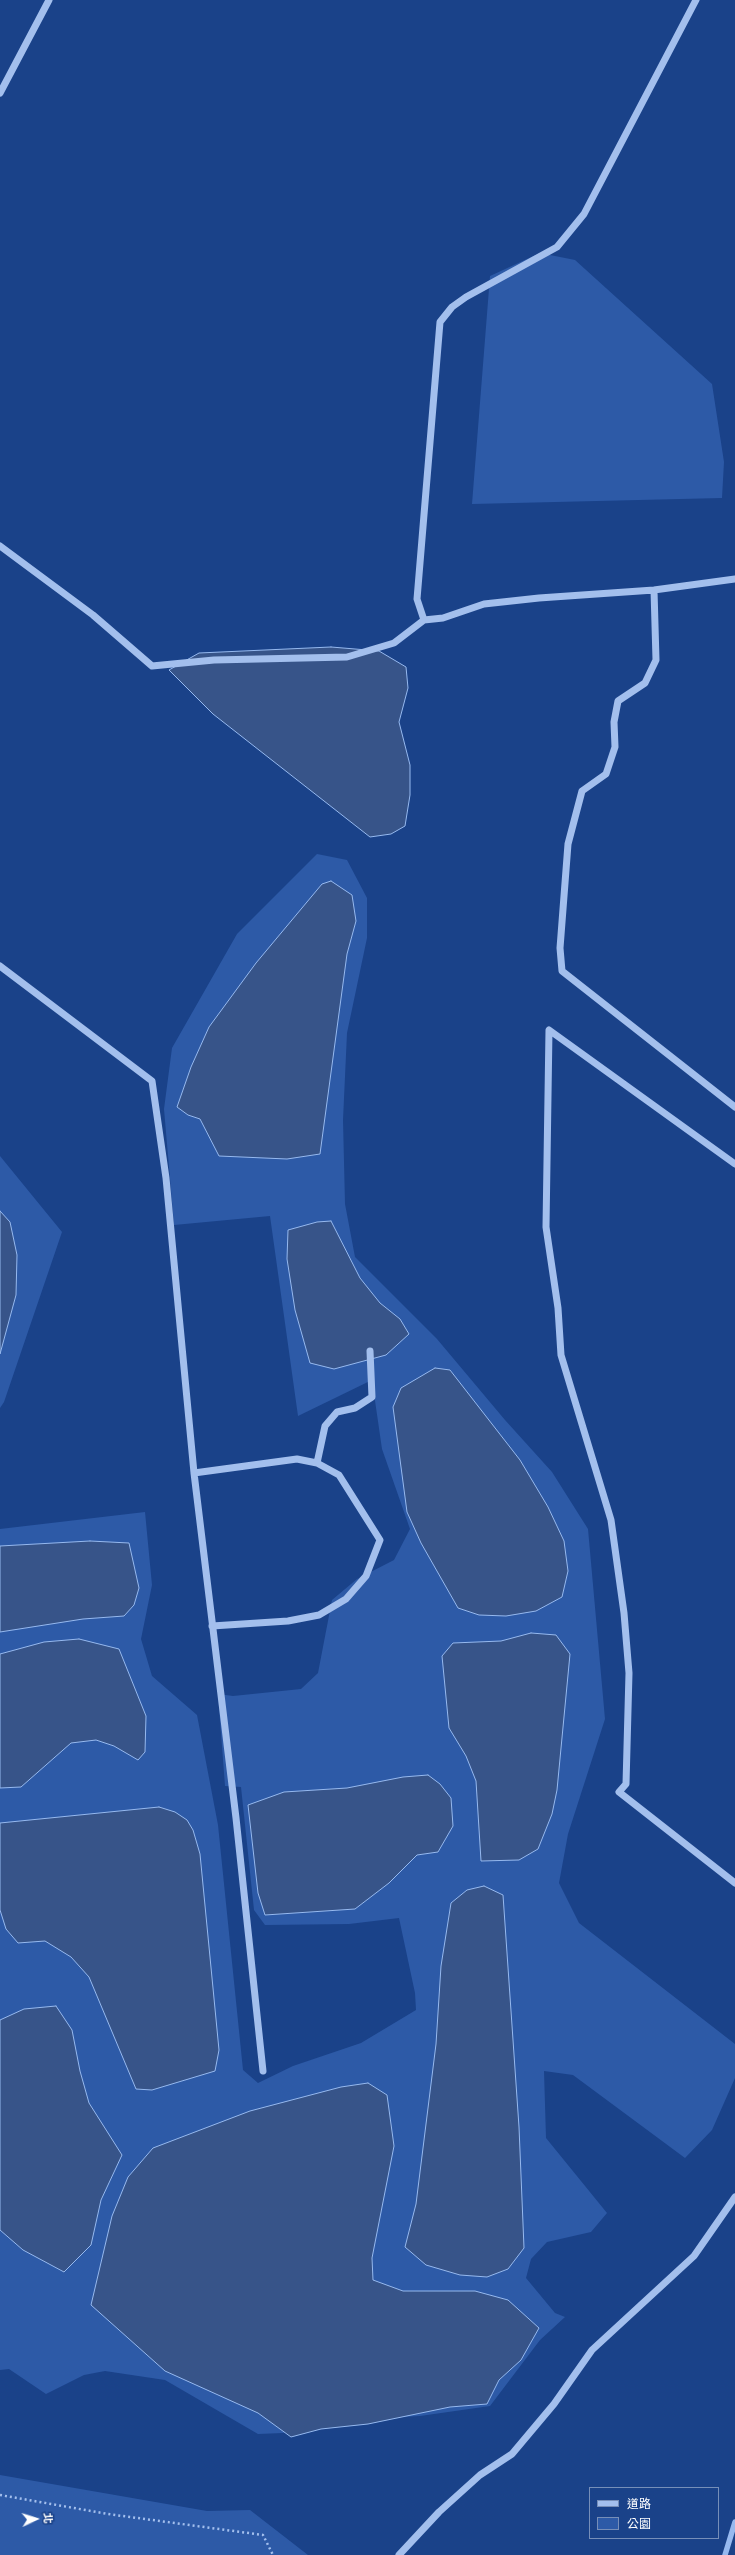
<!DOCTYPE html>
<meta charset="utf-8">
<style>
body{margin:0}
#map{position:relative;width:735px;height:2555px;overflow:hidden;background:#1a4289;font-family:"Open Sans","Noto Sans TC",sans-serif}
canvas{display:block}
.legend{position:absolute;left:589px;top:2487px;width:130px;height:52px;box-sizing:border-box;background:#1a4289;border:1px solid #768eb8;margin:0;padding:5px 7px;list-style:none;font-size:12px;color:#fff}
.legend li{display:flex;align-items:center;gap:8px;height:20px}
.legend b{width:20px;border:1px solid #768eb8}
.north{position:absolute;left:16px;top:2499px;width:40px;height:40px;-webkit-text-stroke:3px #1a4289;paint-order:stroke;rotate:86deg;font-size:11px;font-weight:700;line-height:16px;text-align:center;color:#fff}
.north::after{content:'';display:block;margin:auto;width:14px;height:18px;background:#fff;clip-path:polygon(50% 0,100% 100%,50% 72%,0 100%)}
</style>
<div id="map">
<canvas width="735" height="2555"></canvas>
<ul class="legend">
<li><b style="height:5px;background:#a3bfed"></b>道路</li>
<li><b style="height:11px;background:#2d5aa7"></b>公園</li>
</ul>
<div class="north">北</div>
</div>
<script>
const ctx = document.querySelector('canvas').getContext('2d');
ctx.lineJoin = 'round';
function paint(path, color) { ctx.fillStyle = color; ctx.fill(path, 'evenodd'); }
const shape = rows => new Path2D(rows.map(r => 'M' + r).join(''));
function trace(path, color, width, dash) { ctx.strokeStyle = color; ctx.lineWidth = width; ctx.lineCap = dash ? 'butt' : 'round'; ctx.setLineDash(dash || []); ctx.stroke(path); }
paint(shape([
 [540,253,575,260,712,384,724,462,722,498,472,504,490,276],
 [317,854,347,860,367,898,367,938,347,1033,343,1120,345,1204,355,1257,437,1339,505,1420,552,1472,588,1529,605,1719,568,1834,559,1883,579,1923,735,2044,735,2078,712,2130,685,2158,573,2075,544,2071,546,2138,607,2213,591,2232,547,2242,531,2259,526,2278,555,2313,565,2317,540,2340,490,2406,420,2416,362,2419,307,2432,258,2434,165,2380,105,2371,84,2375,46,2394,9,2369,0,2370,0,1529,145,1512,152,1585,141,1639,152,1676,197,1715,218,1825,243,2070,258,2083,293,2066,361,2043,416,2010,415,1993,399,1918,349,1924,265,1925,254,1910,241,1787,225,1786,218,1694,233,1696,301,1689,318,1673,332,1600,357,1579,394,1560,410,1529,382,1449,372,1380,298,1416,270,1216,174,1225,164,1109,172,1048,237,934],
 [0,1156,62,1232,4,1402,0,1408],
 [0,2475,207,2511,250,2510,308,2555,0,2555]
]), '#2d5aa7');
const water = shape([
 [331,647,379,651,406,667,408,688,399,722,410,765,410,795,405,826,391,834,370,837,213,714,169,670,199,653,331,647],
 [331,881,352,895,356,921,347,954,320,1154,287,1159,219,1156,200,1119,188,1115,177,1107,191,1067,209,1027,256,963,322,884,331,881],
 [0,1211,10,1222,17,1255,16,1295,0,1354,0,1211],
 [331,1221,360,1278,380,1303,400,1319,409,1334,386,1355,334,1369,310,1363,295,1310,287,1259,288,1230,317,1222,331,1221],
 [435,1368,450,1370,520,1460,548,1507,564,1541,568,1571,562,1597,536,1611,506,1616,479,1615,458,1608,421,1543,407,1512,393,1407,401,1388,435,1368],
 [90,1541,129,1543,139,1588,134,1605,124,1616,83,1619,0,1632,0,1546,90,1541],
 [531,1633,556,1635,570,1654,557,1790,552,1814,538,1849,519,1860,481,1861,476,1781,466,1756,449,1728,442,1656,453,1643,501,1641,531,1633],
 [79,1639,119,1649,146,1716,145,1752,138,1760,114,1746,96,1740,71,1743,21,1787,0,1788,0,1654,44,1642,79,1639],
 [428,1775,440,1784,451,1798,453,1826,438,1852,417,1855,389,1883,355,1909,265,1915,258,1893,248,1805,284,1792,347,1788,403,1777,428,1775],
 [159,1807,175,1812,187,1820,193,1830,200,1854,219,2050,215,2071,152,2090,136,2089,89,1977,71,1957,45,1941,18,1943,6,1929,0,1910,0,1823,159,1807],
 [484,1886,503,1895,519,2127,524,2248,508,2269,487,2277,460,2275,426,2265,405,2247,416,2204,436,2044,441,1966,451,1903,467,1890,484,1886],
 [56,2006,72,2030,80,2071,89,2103,122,2155,101,2200,91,2245,64,2272,23,2250,0,2230,0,2020,24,2009,56,2006],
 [368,2083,387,2095,394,2146,372,2258,373,2280,403,2291,475,2291,508,2300,539,2328,521,2360,499,2380,487,2404,450,2407,368,2424,321,2429,291,2437,258,2413,165,2371,91,2305,112,2216,128,2177,153,2148,250,2111,341,2087,368,2083]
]);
paint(water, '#375489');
trace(water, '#96b9ef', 1);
trace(shape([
 [725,2555,735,2522]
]), '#96b9ef', 5.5);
trace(shape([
 [0,2495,108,2514,263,2535,273,2555]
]), '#a3bfed', 2.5, [2, 3]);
trace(shape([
 [696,0,584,214,557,247,466,297,452,307,440,322,417,599,424,620,443,618,484,604,539,598,654,590,735,579],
 [0,93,49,0],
 [0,546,93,615,152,666,214,660,347,657,394,643,424,620],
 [654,590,656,660,645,683,618,701,614,722,615,747,606,774,582,791,568,844,560,948,562,971,735,1107],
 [0,966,152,1081,166,1178,194,1473,236,1818,263,2071],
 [735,1164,549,1030,546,1227,558,1308,561,1355,611,1520,624,1613,629,1673,626,1784,619,1792,735,1883],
 [317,1463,325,1426,337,1412,355,1408,372,1397,370,1351],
 [194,1473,297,1459,317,1463,339,1475,380,1540,366,1576,346,1599,319,1615,288,1621,212,1626],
 [399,2555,439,2512,480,2475,512,2454,554,2404,592,2350,694,2256,735,2197]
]), '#a3bfed', 7);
</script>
